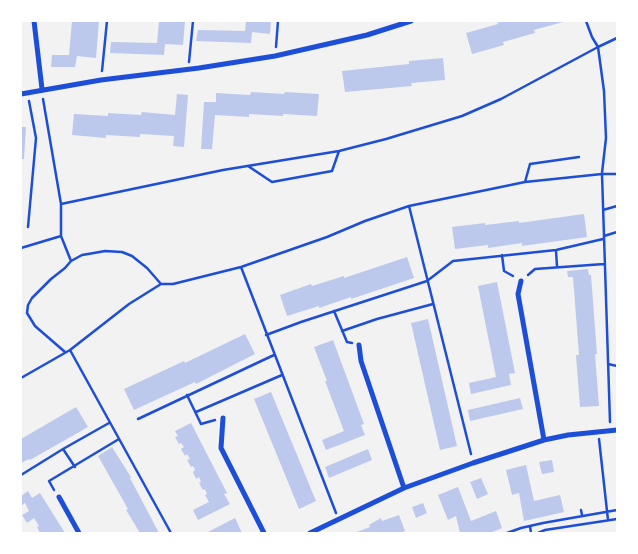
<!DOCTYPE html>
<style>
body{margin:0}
#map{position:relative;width:638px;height:554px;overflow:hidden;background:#f2f2f2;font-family:"Times New Roman",serif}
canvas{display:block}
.frame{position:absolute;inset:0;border:22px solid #fff;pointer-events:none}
</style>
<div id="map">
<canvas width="638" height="554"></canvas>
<div class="frame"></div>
</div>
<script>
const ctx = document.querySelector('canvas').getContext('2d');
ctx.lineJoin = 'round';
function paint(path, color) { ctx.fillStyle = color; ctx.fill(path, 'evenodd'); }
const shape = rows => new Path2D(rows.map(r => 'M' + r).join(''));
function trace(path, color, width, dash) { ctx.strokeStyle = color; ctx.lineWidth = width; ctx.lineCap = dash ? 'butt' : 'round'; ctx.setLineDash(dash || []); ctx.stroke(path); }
paint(shape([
 [72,21,99,21,96,58,77,56,75,67,51,67,52,55,69,55],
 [159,21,185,21,183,45,165,44,164,55,110,53,111,42,157,43],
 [246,21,271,21,270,34,252,32,251,43,196,41,198,30,245,31],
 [497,21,563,21,563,22,534,30,535,33,503,42,504,45,472,54,466,33,498,24],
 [443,58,445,80,411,83,412,86,345,92,342,71,409,64,409,61],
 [251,92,284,94,285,92,319,94,317,116,283,114,283,116,249,114,249,117,215,115,212,149,201,149,204,102,216,102,216,93,250,95],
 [177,94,188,95,184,147,173,146,174,136,140,134,140,137,106,135,106,138,72,135,74,114,108,116,108,113,141,115,142,112,175,115],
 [21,127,26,127,24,159,21,159],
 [584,214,587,237,522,246,522,243,488,248,488,245,455,249,452,227,485,223,485,225,519,221,519,223],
 [407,257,414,278,351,299,351,297,319,308,319,306,287,316,280,295,311,284,312,286,344,276,344,278],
 [588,269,589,275,591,275,597,354,595,354,599,406,580,407,576,355,579,355,573,277,568,277,567,271],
 [497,282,515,373,509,374,511,385,471,394,469,383,496,377,478,286],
 [428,319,457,446,440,450,411,323],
 [245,334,255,354,196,384,195,382,134,410,124,389,184,361,185,363],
 [333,340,364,424,361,425,365,435,326,450,322,440,344,431,325,381,327,381,314,347],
 [271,392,316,501,299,509,254,399],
 [520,398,523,409,470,421,468,410],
 [76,407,88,427,30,460,29,459,21,463,21,439],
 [191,423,227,493,224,494,230,504,198,520,193,510,209,502,205,495,207,494,205,489,203,490,199,483,201,482,199,477,196,479,193,472,195,470,193,466,191,467,187,460,190,459,187,454,185,456,181,449,184,447,181,443,179,444,175,437,178,436,175,431],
 [112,447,131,477,130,478,159,533,140,533,126,510,128,509,98,456],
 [368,449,372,460,329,478,325,467],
 [552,460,554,472,542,474,539,462],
 [526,465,534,501,560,495,564,512,524,521,519,493,512,495,506,470],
 [481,478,488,494,477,499,470,482],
 [458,487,471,521,496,511,502,528,490,533,460,533,456,516,448,520,438,495],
 [28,491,32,498,40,493,65,533,40,533,37,527,39,526,34,518,27,523,22,515,29,511,25,503,21,506,21,496],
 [423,503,427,513,416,518,412,507],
 [399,515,405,531,401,533,354,533,370,527,369,525,381,518,382,521],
 [235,518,242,533,206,533]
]), '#bdc9ec');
trace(shape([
 [586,21,592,37,598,47,604,91,606,138,602,173],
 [276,47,278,21],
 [189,62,193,21],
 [102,71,107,21],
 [43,99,61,204,61,236,71,261],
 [248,166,272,182,332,171,339,151],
 [602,174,610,422],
 [525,182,530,164,579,157],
 [61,204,223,170,339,151,386,139,462,116,501,99,598,47,617,38],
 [409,206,471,454],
 [603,210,617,206],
 [28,227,36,138,29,101],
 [604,236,617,232],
 [21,248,61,236],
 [556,251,557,266],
 [502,255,504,271,513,276],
 [241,267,336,513],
 [528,275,535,269,604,264],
 [334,311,347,342,352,343],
 [342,331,377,319,433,304],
 [266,335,301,322,427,281,453,261,556,250,603,239],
 [70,350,171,533],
 [65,352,35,326,27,313,28,305,32,298,51,279,65,268,71,261,82,255,94,253,105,251,122,252,132,256,147,268,161,284],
 [608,364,617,366],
 [21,378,70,350,129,304,161,284,173,284,241,267,327,237,365,221,409,206,525,182,602,174,617,174],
 [187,395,201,424,215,420],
 [196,412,282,375],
 [138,419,274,355],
 [599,439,608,520],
 [63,449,75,467],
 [21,475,63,449,109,423],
 [54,490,49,481,119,439],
 [581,510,582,515],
 [530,526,531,533],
 [507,533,521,528,543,523,617,510],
 [538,533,545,530,617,519]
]), '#1d4ed8', 2.5);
trace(shape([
 [34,21,42,89],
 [21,94,101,80,199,68,275,56,367,35,411,21],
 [521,281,518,294,544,440],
 [359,345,361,361,404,488],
 [223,418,221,448,264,533],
 [59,497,79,533],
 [310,533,404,488,473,463,544,440,568,435,617,430]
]), '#1d4ed8', 5);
</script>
